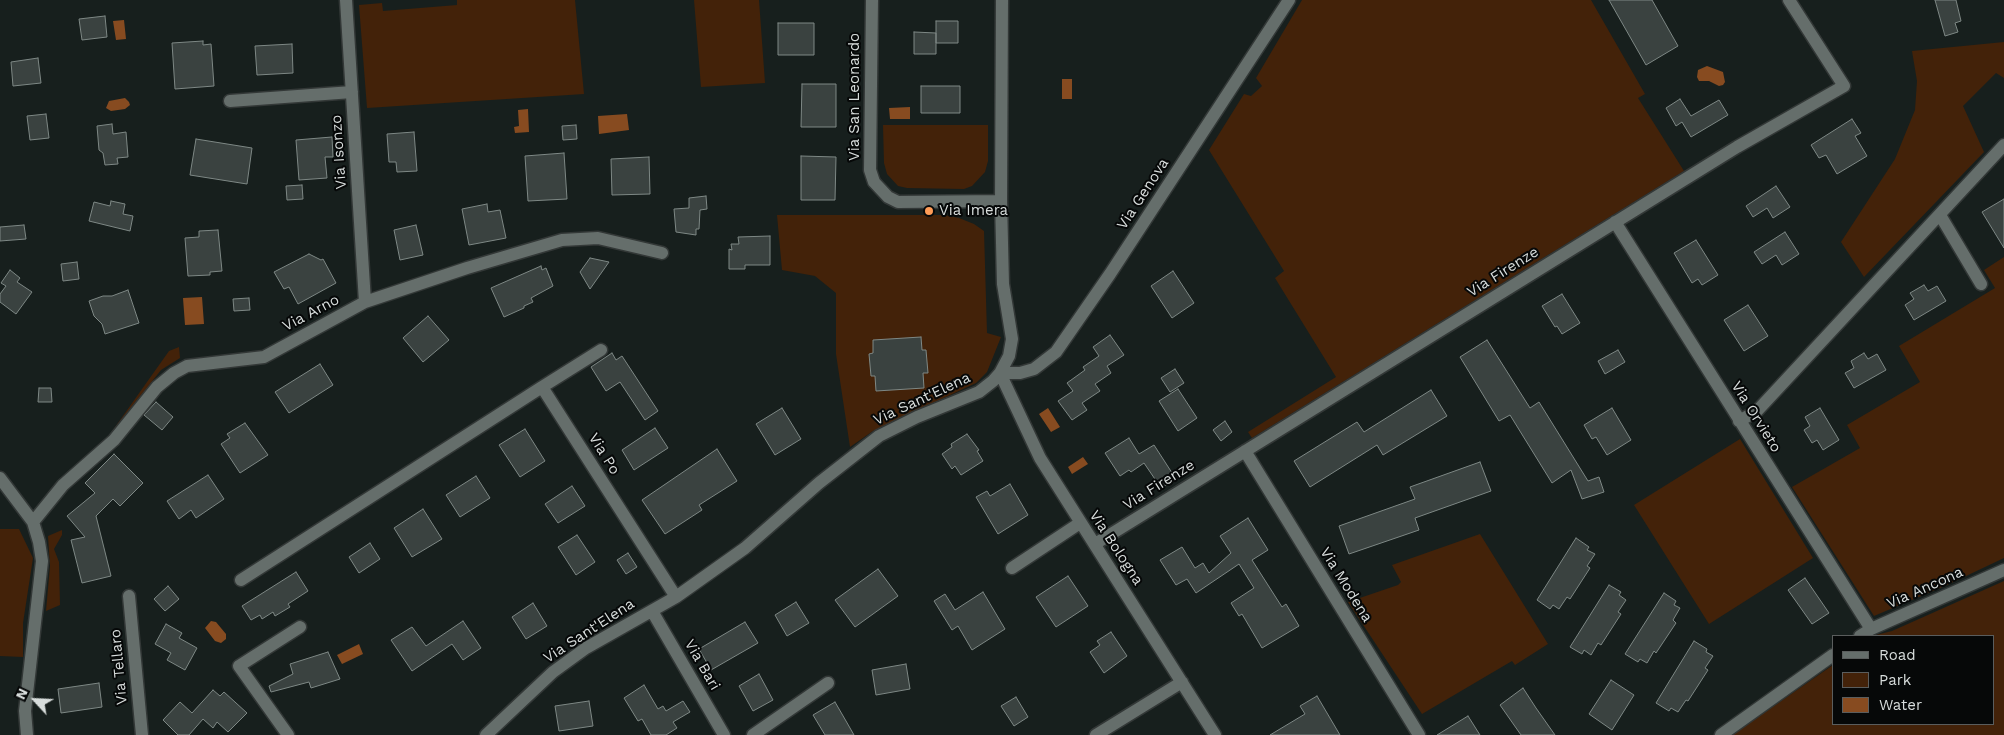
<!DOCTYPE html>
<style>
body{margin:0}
#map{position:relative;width:2004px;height:735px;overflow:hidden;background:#171f1d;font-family:"Work Sans",sans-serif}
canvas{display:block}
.legend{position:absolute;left:1832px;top:635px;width:162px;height:90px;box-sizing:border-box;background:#060808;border:1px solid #5a5d5d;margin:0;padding:6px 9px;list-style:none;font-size:15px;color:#d8dddc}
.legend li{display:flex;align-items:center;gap:10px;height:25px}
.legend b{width:25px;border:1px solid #5a5d5d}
.north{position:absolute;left:10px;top:675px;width:50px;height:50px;-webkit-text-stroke:4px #060808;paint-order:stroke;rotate:295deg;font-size:14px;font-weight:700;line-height:20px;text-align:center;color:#d8dddc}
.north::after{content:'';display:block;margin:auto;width:18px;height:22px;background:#d8dddc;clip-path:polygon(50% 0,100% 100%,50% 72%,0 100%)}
</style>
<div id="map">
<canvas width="2004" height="735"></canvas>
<ul class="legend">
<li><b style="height:6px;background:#656e6b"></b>Road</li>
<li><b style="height:14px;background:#432209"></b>Park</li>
<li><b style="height:14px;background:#874b20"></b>Water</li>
</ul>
<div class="north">N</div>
</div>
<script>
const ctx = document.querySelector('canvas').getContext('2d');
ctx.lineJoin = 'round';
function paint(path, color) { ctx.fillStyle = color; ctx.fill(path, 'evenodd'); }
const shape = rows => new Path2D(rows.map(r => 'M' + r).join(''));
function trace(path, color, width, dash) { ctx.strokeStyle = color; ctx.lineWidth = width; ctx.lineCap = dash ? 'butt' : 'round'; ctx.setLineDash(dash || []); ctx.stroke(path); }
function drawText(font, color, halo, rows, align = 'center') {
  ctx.font = font + ' "Work Sans",sans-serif'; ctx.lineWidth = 4; ctx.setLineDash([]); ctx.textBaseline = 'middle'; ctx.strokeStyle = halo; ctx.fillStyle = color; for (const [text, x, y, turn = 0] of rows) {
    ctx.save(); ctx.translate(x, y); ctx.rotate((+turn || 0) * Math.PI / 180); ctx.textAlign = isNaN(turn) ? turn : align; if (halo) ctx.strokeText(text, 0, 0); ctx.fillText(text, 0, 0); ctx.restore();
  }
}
paint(shape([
 [457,0,575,0,584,94,367,108,359,5,382,3,383,11,457,5],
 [694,0,759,0,765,83,701,87],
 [1302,0,1591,0,1645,94,1638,98,1684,171,1252,438,1248,432,1336,377,1275,278,1284,271,1209,150,1244,94,1251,96,1262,86,1256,78],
 [2004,42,2004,78,1996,73,1963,106,1984,152,1864,277,1841,242,1895,159,1915,110,1917,81,1912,51],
 [883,125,988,125,988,161,985,172,972,186,964,189,907,188,898,186,887,174,884,163],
 [777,215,944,215,959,218,974,224,984,231,987,333,1001,337,987,372,976,383,873,431,850,447,836,354,836,293,815,276,782,270],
 [2004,257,2004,558,1947,585,1874,616,1792,487,1860,448,1847,425,1920,382,1899,346,1995,288,1984,270],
 [179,347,180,358,161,370,108,437,169,351],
 [1740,439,1813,558,1709,624,1634,505],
 [0,529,19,529,33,558,23,623,23,657,0,656],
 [62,530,62,535,54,549,59,562,60,605,46,611,50,566,48,536],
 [1480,534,1548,644,1515,665,1512,661,1422,714,1348,602,1398,585,1401,582,1392,565],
 [2004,581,2004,735,1732,735,1833,665,1833,724,1993,724,1993,636,1872,636,1892,631]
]), '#432209');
paint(shape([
 [124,20,126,39,116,40,113,21],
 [1707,66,1723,72,1725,82,1723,85,1719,86,1709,81,1699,81,1697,77,1698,70],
 [1062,79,1072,79,1072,99,1062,99],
 [125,98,129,102,130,105,125,109,111,111,106,108,109,101],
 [910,107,910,119,890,119,889,108],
 [528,109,529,132,515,133,514,127,519,126,518,110],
 [627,114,629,130,599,134,598,116],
 [202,297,204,324,185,325,183,298],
 [1048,408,1060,427,1051,432,1039,414],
 [1083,457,1088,464,1072,474,1068,467],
 [211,621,216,622,226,634,226,639,221,643,215,641,205,628],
 [359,644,363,654,342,664,337,655]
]), '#874b20');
const building = shape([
 [1609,0,1652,0,1678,46,1646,65,1609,0],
 [1935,0,1956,0,1961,21,1955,23,1958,32,1945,36,1935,0],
 [105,16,107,37,82,40,79,19,105,16],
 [936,21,958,21,958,43,936,43,936,21],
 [778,23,814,23,814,55,778,55,778,23],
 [914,32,936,33,936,54,914,54,914,32],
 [203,41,203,45,211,44,214,86,175,89,172,43,203,41],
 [292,44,293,73,257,75,255,46,292,44],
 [38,58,41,83,13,86,11,62,38,58],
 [802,84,836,84,836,127,801,127,802,84],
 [921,86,960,86,960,113,921,113,921,86],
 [1680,99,1691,116,1719,100,1728,115,1691,137,1682,122,1676,126,1666,108,1680,99],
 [46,114,49,138,30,140,27,116,46,114],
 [1852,119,1861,133,1855,136,1867,156,1837,174,1826,155,1819,158,1811,145,1852,119],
 [112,124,113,134,126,132,128,157,117,158,118,164,105,165,103,153,99,150,97,126,112,124],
 [576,125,577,139,563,140,562,126,576,125],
 [414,132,417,171,397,172,396,162,389,162,387,134,414,132],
 [332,137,333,157,325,157,327,178,299,180,296,140,332,137],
 [196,139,252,148,247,184,190,175,196,139],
 [564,153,567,199,528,201,525,156,564,153],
 [801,156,836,157,835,200,801,200,801,156],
 [649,157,650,194,612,195,611,159,649,157],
 [302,185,303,199,287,200,286,186,302,185],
 [1776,186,1790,207,1773,218,1767,208,1753,217,1746,206,1776,186],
 [706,196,707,209,700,210,699,229,696,229,696,235,676,232,674,209,689,208,689,198,706,196],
 [2004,199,2004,248,1982,212,2004,199],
 [111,201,125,204,123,214,133,216,130,231,89,221,94,202,110,206,111,201],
 [487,204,488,212,500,210,506,238,469,245,462,209,487,204],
 [24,225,26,239,0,241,0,227,24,225],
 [416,225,423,255,400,260,394,230,416,225],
 [218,230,222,271,210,272,210,275,188,276,185,238,199,237,199,231,218,230],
 [1785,232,1799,254,1782,265,1776,255,1762,264,1754,252,1785,232],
 [770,236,770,265,745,265,745,269,729,269,729,249,732,250,731,244,739,244,738,237,770,236],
 [1696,240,1718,275,1702,285,1698,279,1692,283,1674,253,1696,240],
 [309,254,321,260,323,259,336,283,298,304,289,287,284,289,274,272,309,254],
 [590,258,609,262,590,289,580,272,590,258],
 [77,262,79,279,63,281,61,264,77,262],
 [541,266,542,270,546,268,553,286,531,298,533,302,524,306,524,308,504,317,491,288,541,266],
 [10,270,20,278,17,282,32,292,16,314,0,302,0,294,6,286,1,283,10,270],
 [1173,271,1194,303,1172,318,1151,286,1173,271],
 [1924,285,1928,291,1937,286,1946,301,1914,320,1905,305,1914,299,1910,293,1924,285],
 [128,290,139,323,105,334,102,324,94,316,89,301,103,296,112,296,128,290],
 [1562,294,1580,323,1562,334,1557,326,1555,327,1542,306,1562,294],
 [249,298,250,310,234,311,233,299,249,298],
 [1748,305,1768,336,1744,351,1724,320,1748,305],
 [428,316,449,340,423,362,403,338,428,316],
 [1110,335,1124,355,1107,366,1111,373,1095,384,1100,391,1082,403,1087,410,1072,420,1058,401,1073,391,1067,383,1085,370,1083,367,1099,356,1093,347,1110,335],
 [921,337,922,350,926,350,928,373,923,373,924,388,876,391,875,376,871,376,869,354,873,353,873,340,921,337],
 [1487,340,1530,408,1539,402,1588,481,1599,477,1604,492,1582,499,1571,470,1552,483,1510,415,1499,421,1460,357,1487,340],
 [1618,350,1625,362,1605,374,1598,361,1618,350],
 [612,353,616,360,622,356,658,411,645,420,620,382,606,391,591,367,612,353],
 [1864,353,1868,359,1877,354,1886,370,1854,388,1845,373,1854,368,1851,361,1864,353],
 [320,364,333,385,289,413,275,392,320,364],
 [1175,369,1184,383,1170,392,1161,378,1175,369],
 [39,388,51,388,52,402,38,402,39,388],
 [1178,389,1197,418,1178,431,1159,401,1178,389],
 [1431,390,1447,416,1383,455,1377,445,1310,487,1294,461,1357,422,1364,432,1431,390],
 [156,402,173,417,162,430,144,415,156,402],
 [782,408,801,439,775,455,756,424,782,408],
 [1612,408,1631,440,1607,455,1596,437,1592,439,1584,425,1612,408],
 [1820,408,1839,440,1823,450,1817,440,1812,443,1804,430,1810,426,1805,417,1820,408],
 [1225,421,1232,432,1221,441,1213,430,1225,421],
 [245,423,268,455,240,473,221,444,230,438,227,434,245,423],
 [655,428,668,448,634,470,622,450,655,428],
 [525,429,545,461,520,477,499,445,525,429],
 [967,434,979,450,977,451,983,461,961,475,955,466,952,469,942,454,952,447,951,444,967,434],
 [1129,438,1139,454,1154,445,1176,479,1161,488,1144,463,1131,472,1129,470,1120,476,1105,453,1129,438],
 [717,449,737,481,699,505,702,510,665,534,642,500,717,449],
 [114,454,143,483,120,506,113,499,96,516,111,576,82,583,71,540,85,537,67,516,95,493,85,483,114,454],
 [1480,462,1491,491,1415,518,1419,530,1349,554,1339,526,1415,499,1410,487,1480,462],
 [208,475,224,499,196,518,191,510,179,519,167,501,208,475],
 [476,476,490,498,460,517,446,495,476,476],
 [1010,484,1028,515,998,534,976,497,987,491,990,496,1010,484],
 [572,486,585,506,558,523,545,504,572,486],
 [423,509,442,539,412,557,394,528,423,509],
 [1248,518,1268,550,1252,560,1282,607,1286,604,1299,626,1262,648,1242,614,1239,616,1231,603,1254,588,1239,564,1196,593,1187,579,1176,585,1160,560,1182,547,1195,568,1203,563,1209,573,1231,553,1220,536,1248,518],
 [577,535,595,562,576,575,558,547,577,535],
 [1576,538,1589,547,1587,550,1595,554,1587,566,1590,568,1570,599,1567,597,1559,609,1553,605,1550,609,1537,600,1576,538],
 [370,543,380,559,359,573,349,557,370,543],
 [628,553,637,567,626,574,617,560,628,553],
 [878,569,898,596,855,627,835,600,878,569],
 [296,572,308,591,288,604,290,607,275,616,273,612,262,619,260,615,251,620,242,606,296,572],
 [1068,576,1088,606,1056,627,1036,597,1068,576],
 [1805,578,1829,613,1812,624,1788,590,1805,578],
 [1609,585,1621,592,1619,595,1626,600,1618,612,1621,614,1601,645,1598,643,1591,655,1584,650,1582,654,1570,647,1609,585],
 [168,586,179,599,165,611,154,599,168,586],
 [983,592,1005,629,972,650,958,626,952,630,934,601,945,594,955,610,983,592],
 [1664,593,1676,601,1674,605,1680,608,1673,620,1676,623,1656,653,1654,651,1647,663,1640,659,1638,662,1625,654,1664,593],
 [796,602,809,623,787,636,775,615,796,602],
 [533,603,547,626,526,639,512,617,533,603],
 [463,621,481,648,463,660,452,644,412,671,391,640,412,627,426,646,463,621],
 [745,622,758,643,711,670,699,649,745,622],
 [166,624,182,633,179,638,197,648,185,670,167,660,171,653,155,644,166,624],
 [1111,632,1127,656,1104,673,1090,652,1100,645,1097,641,1111,632],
 [1694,641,1707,649,1706,652,1713,656,1705,668,1708,670,1688,701,1686,700,1678,712,1671,708,1669,711,1656,703,1694,641],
 [328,652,340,679,311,688,309,682,271,692,269,686,293,674,290,664,328,652],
 [906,664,910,689,876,695,872,670,906,664],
 [759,674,773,700,753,711,739,686,759,674],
 [1611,680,1634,695,1612,730,1589,714,1611,680],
 [99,683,102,707,61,713,58,689,99,683],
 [644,685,658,709,663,706,666,711,683,701,690,712,673,722,677,728,666,735,651,735,642,719,638,721,624,698,644,685],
 [1523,688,1536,708,1555,735,1521,735,1500,705,1523,688],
 [213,690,220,696,224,692,247,713,228,732,217,722,213,728,203,719,189,735,178,735,163,720,180,702,192,713,213,690],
 [1317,696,1340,735,1270,735,1305,714,1300,706,1317,696],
 [1016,697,1028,717,1014,726,1001,706,1016,697],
 [589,701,593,726,559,731,555,706,589,701],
 [835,702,846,721,854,735,825,735,813,715,835,702],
 [1468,716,1480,735,1437,735,1468,716]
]);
paint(building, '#3a4240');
trace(building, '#7e8885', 1);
const minor = shape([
 [346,0,365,302],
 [872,0,870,170,874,182,888,197,898,202,1001,201],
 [230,101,352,92],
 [1940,215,1981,284],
 [1615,222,1871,629],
 [601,350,542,387,676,597],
 [1739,421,1757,411,2004,145],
 [1245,451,1419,735],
 [0,478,33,522,39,542,42,561,25,711,27,735],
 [33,522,63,485,114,440,157,387,174,373,187,366,264,357,365,302,467,268,562,240,598,238,662,253],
 [1095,544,1737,147,1844,86,1789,0],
 [1012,568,1080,523],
 [241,580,542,387],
 [129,596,142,735],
 [652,611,724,735],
 [1860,636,1871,629,2004,570],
 [288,735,239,666,300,627],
 [486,735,553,672,586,648,676,597,745,548,819,483,879,436,917,417,979,392,993,381,1000,373,1009,356,1012,339,1003,284,1001,201,1002,0],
 [753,735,828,683],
 [1096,735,1182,682],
 [1215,735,1040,458,1000,373,1020,373,1034,369,1056,352,1110,274,1289,0],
 [1721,735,1833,655]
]);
trace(minor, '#333837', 15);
trace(minor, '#656e6b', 12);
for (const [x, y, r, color] of [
 [929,211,5,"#fe9c57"]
]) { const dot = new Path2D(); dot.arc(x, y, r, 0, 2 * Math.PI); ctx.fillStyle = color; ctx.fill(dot); trace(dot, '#060808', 2); }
drawText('15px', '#d8dddc', '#060808', [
 ["Via San Leonardo",855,97,-90],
 ["Via Isonzo",339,152,-94],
 ["Via Genova",1143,194,-57],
 ["Via Firenze",1503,272,-32],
 ["Via Arno",311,313,-28],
 ["Via Sant'Elena",922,399,-25],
 ["Via Orvieto",1756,417,58],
 ["Via Po",604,454,58],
 ["Via Firenze",1159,485,-32],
 ["Via Bologna",1116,548,57],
 ["Via Modena",1346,585,58],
 ["Via Ancona",1925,588,-24],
 ["Via Sant'Elena",589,631,-33],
 ["Via Bari",702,665,60],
 ["Via Tellaro",119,667,-95]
]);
drawText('15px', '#d8dddc', '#060808', [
 ["Via Imera",939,211]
], 'left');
</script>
